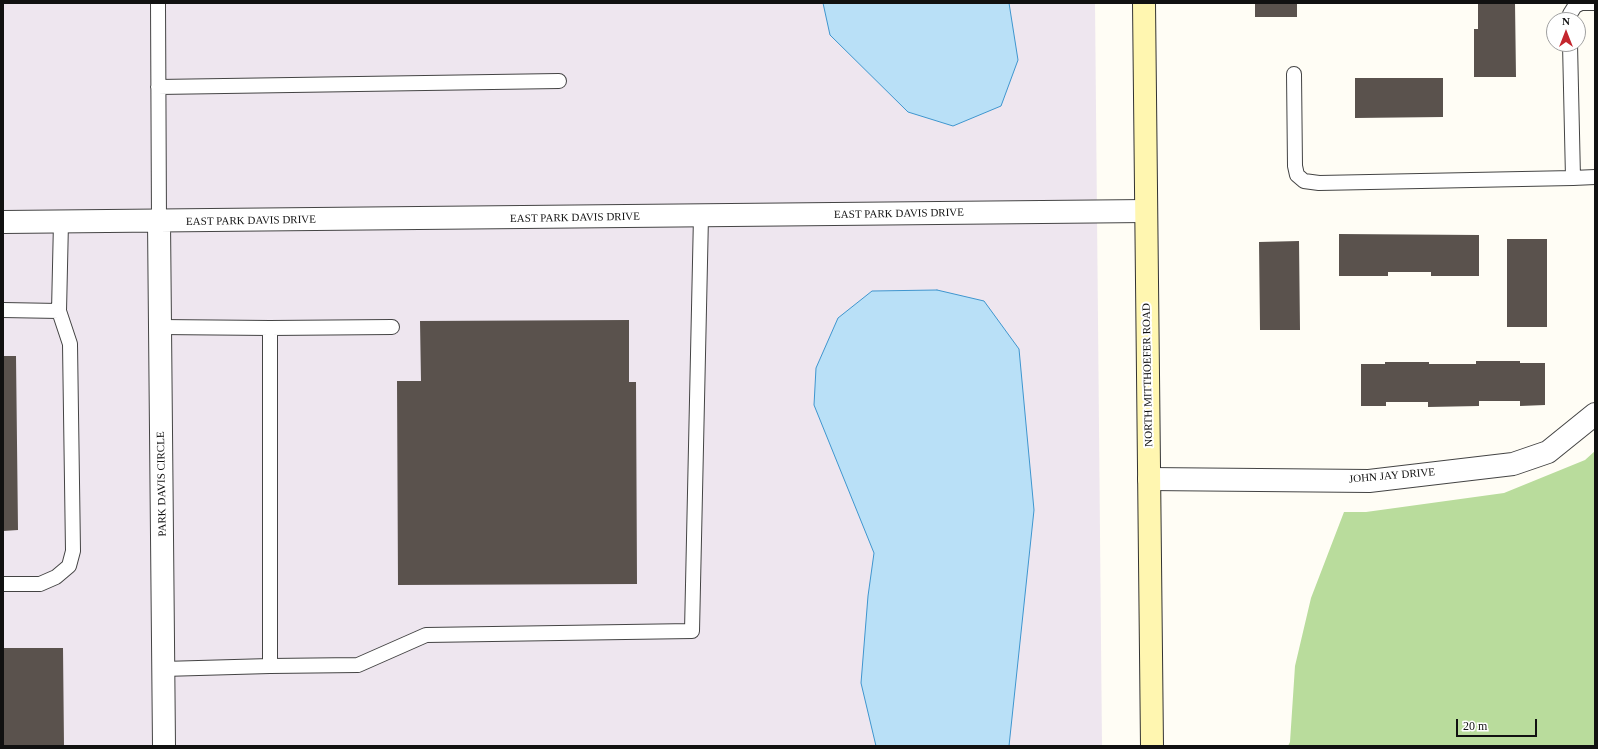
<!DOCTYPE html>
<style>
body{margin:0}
#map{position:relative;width:1598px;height:749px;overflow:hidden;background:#fffdf5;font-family:Georgia,serif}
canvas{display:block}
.frame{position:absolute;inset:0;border:4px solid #111;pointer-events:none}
.north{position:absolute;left:1546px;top:12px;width:40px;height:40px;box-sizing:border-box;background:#fff;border:1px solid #a0a0a0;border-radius:50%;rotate:0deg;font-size:11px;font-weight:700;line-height:16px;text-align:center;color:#111}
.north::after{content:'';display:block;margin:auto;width:14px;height:18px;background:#c4262e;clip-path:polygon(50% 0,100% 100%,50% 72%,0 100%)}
.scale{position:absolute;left:1456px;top:719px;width:81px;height:18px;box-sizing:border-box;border:2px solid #111;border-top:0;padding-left:5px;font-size:12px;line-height:14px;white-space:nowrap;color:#111;-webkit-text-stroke:3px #fff;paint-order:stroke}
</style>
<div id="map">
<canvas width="1598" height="749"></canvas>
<div class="frame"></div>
<div class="north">N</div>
<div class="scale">20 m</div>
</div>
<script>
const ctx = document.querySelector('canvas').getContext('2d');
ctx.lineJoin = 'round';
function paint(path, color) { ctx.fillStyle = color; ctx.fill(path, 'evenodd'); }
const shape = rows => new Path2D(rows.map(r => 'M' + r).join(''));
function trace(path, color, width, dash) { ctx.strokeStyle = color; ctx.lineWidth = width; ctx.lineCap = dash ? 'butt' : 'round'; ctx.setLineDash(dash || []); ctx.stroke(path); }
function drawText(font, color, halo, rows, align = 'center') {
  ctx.font = font + ' Georgia,serif'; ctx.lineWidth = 4; ctx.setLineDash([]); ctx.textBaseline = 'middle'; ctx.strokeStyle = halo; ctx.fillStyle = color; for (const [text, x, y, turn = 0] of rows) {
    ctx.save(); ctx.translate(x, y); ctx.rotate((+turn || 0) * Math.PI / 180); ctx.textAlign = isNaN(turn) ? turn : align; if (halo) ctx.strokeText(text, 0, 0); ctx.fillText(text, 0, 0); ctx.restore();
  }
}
paint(shape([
 [3,3,1095,3,1102,746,3,746]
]), '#eee6ef');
paint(shape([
 [1595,451,1595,746,1288,746,1290,742,1295,666,1311,598,1344,512,1366,512,1504,493,1585,460]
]), '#b9dc9c');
const water = shape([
 [823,3,1009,3,1018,60,1001,106,953,126,908,112,830,35,823,3],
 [937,290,984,301,1019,349,1034,510,1009,746,876,746,861,683,868,596,874,553,814,405,816,368,838,318,872,291,937,290]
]);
paint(water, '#b9e0f7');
trace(water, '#3f96cf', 1);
paint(shape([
 [1255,3,1297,3,1297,17,1255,17],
 [1478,3,1515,3,1516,77,1474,77,1474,29,1478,29],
 [1355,78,1443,78,1443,117,1355,118],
 [1339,234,1479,235,1479,276,1431,276,1431,272,1388,272,1388,276,1339,276],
 [1507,239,1547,239,1547,327,1507,327],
 [1299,241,1300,330,1260,330,1259,242],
 [629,320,629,382,636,382,637,584,398,585,397,381,421,381,420,321],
 [3,356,16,356,18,530,3,531],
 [1476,361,1520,361,1520,363,1545,363,1545,405,1520,406,1520,401,1479,401,1479,406,1428,407,1428,402,1386,402,1386,406,1361,406,1361,364,1385,364,1385,362,1429,362,1429,364,1476,364],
 [3,648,63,648,64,746,3,746]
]), '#5a524d');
const service = shape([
 [158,3,159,222],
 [1570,20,1570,14,1575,6,1581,3,1595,3],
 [1570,44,1573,178,1595,177],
 [1294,74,1295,166,1297,175,1304,181,1319,183,1573,178],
 [158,87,559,81],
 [3,310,59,311,61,222],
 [160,327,270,328,392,327],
 [3,584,40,584,56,577,69,566,73,551,70,344,59,311],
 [270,666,358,665,426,635,692,631,701,216],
 [163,669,270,666,270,328]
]);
const minor = shape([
 [3,222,1146,211],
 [159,222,164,746],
 [1149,479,1369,481,1513,464,1548,452,1595,414]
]);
const secondary = shape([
 [1144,3,1152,746]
]);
trace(service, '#444', 16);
trace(minor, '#444', 24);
trace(secondary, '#333', 24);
trace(service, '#fff', 14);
trace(minor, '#fff', 22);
trace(secondary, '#fff6b0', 22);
drawText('11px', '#111', '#fff', [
 ["EAST PARK DAVIS DRIVE",899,214,-1],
 ["EAST PARK DAVIS DRIVE",575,218,-1],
 ["EAST PARK DAVIS DRIVE",251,221,-1],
 ["NORTH MITTHOEFER ROAD",1148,375,-91],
 ["JOHN JAY DRIVE",1392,476,-5],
 ["PARK DAVIS CIRCLE",162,484,-91]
]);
</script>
